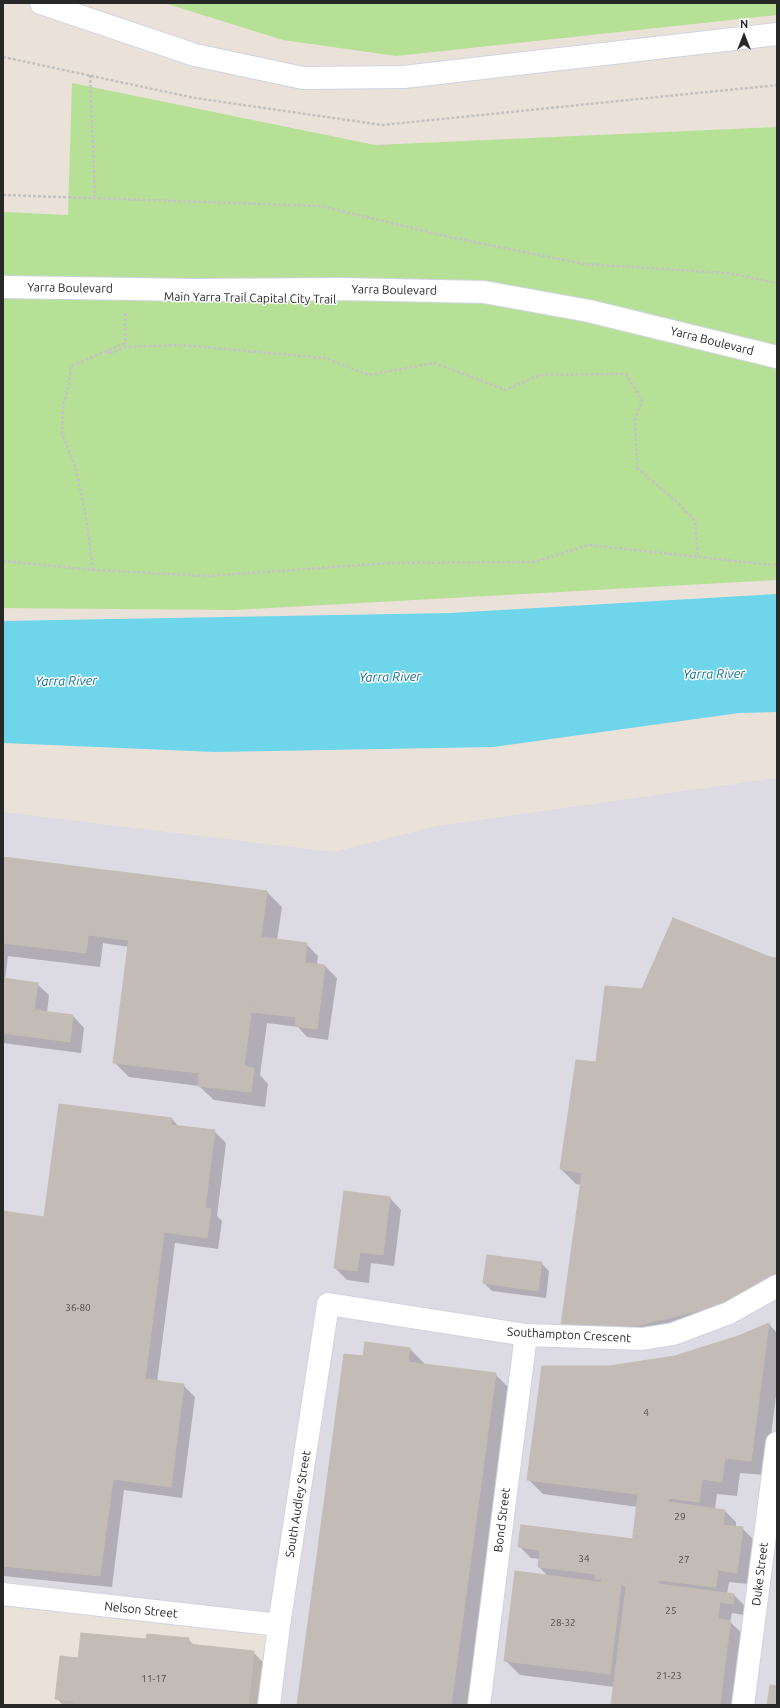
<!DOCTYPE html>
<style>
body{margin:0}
#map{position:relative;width:780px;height:1708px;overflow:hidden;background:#eae1d9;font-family:Ubuntu,sans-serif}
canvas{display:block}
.frame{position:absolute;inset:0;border:4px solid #282828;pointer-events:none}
.north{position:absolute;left:724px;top:16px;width:40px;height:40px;-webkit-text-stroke:3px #fff;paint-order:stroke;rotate:0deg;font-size:11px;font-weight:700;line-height:16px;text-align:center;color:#282828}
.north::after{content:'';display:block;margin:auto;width:14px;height:18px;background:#282828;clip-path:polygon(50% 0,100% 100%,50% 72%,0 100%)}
</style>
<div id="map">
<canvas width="780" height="1708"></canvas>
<div class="frame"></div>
<div class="north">N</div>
</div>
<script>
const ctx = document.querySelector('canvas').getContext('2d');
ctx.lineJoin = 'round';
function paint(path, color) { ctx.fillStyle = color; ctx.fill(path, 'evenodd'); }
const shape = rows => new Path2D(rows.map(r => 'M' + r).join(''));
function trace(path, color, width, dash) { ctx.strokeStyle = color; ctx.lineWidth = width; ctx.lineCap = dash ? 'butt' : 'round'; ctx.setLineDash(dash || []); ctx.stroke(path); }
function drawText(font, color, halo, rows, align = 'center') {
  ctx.font = font + ' Ubuntu,sans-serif'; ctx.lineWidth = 3; ctx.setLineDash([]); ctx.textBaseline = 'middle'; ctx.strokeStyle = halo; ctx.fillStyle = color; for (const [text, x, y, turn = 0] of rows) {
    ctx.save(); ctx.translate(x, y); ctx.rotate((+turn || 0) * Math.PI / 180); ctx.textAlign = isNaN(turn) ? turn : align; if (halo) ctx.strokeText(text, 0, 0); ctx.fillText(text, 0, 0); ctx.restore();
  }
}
paint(shape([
 [777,778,777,1705,280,1705,291,1617,3,1581,3,812,333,852,437,826]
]), '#dcdae2');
paint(shape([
 [164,3,777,3,777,15,396,56,283,40],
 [72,83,375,145,777,127,777,580,233,610,3,608,3,212,68,215]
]), '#b6e096');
paint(shape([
 [777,594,777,712,739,713,493,747,215,752,3,743,3,621,450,613]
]), '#6ed5eb');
paint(shape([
 [3,858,267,892,282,907,277,940,306,944,318,956,317,965,325,966,337,978,328,1040,307,1037,298,1027,267,1023,260,1075,268,1084,265,1107,214,1100,199,1086,129,1077,114,1062,129,947,103,943,100,967,8,956,5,979,37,984,49,995,47,1013,73,1016,84,1028,81,1053,3,1043],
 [769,958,777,959,777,1296,726,1322,577,1340,562,1325,582,1185,576,1184,561,1169,597,1063,642,990],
 [172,1119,179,1127,214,1131,226,1143,217,1216,222,1221,218,1249,175,1243,157,1382,183,1385,195,1397,182,1498,124,1490,112,1587,3,1576,3,1212,45,1218],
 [390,1198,401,1210,394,1266,371,1263,369,1283,347,1280,335,1268],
 [541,1263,549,1271,546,1298,492,1291,484,1283],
 [769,1324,777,1333,777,1388,766,1475,740,1473,737,1496,717,1494,715,1509,725,1511,736,1522,736,1528,742,1528,754,1540,748,1584,729,1582,727,1594,734,1595,745,1606,744,1615,732,1613,730,1622,742,1633,736,1705,612,1705,615,1687,520,1675,505,1660,549,1577,539,1567,540,1559,531,1558,520,1547,633,1540,638,1507,543,1494,528,1479,609,1367,676,1357,739,1337],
 [409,1348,424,1363,424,1365,495,1374,510,1389,468,1705,298,1705],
 [188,1639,194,1645,253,1652,268,1667,264,1705,63,1705,56,1698,79,1660,147,1640]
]), '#0003');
const building = shape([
 [3,857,96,869,86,953,3,943,3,857],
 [96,869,137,874,129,940,88,935,96,869],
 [137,874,267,891,244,1066,254,1068,251,1092,198,1086,199,1073,113,1063,137,874],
 [673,918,770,957,777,958,777,1274,710,1308,635,1326,561,1325,582,1173,560,1169,576,1060,596,1062,605,986,642,989,673,918],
 [261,937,307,943,305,963,325,965,317,1029,295,1026,296,1017,252,1012,261,937],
 [3,978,38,983,34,1010,73,1015,70,1042,3,1033,3,978],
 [59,1104,172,1118,171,1125,215,1130,205,1208,211,1209,207,1238,164,1232,145,1379,184,1384,171,1487,113,1479,100,1576,3,1566,3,1211,44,1217,59,1104],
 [344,1191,390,1197,383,1255,360,1252,357,1271,334,1268,344,1191],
 [487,1255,542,1262,538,1291,483,1283,487,1255],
 [769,1323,751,1461,725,1458,722,1482,702,1479,699,1502,527,1480,542,1366,609,1366,675,1356,738,1336,769,1323],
 [365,1342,410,1348,408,1362,496,1373,451,1705,297,1705,344,1354,363,1356,365,1342],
 [638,1494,669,1498,668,1502,725,1510,723,1525,743,1527,740,1550,633,1536,638,1494],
 [521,1525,633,1539,627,1586,601,1582,602,1579,595,1579,596,1574,538,1567,540,1550,518,1547,521,1525],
 [633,1536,740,1550,737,1573,718,1570,716,1587,658,1580,658,1584,627,1580,633,1536],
 [515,1571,621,1585,610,1674,504,1661,515,1571],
 [627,1580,734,1594,733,1604,720,1602,718,1619,731,1621,727,1647,620,1634,627,1580],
 [81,1633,146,1639,147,1634,189,1638,188,1644,254,1651,248,1705,74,1705,74,1701,55,1699,60,1656,78,1658,81,1633],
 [620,1634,727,1647,720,1705,611,1705,620,1634],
 [770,1685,777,1686,777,1705,767,1705,770,1685]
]);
paint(building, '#c2bbb6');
trace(building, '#c5bdb3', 1);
const minor = shape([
 [41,3,195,55,303,78,404,77,777,34],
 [3,287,193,290,341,289,484,292,589,311,777,357],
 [3,1594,279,1625],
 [269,1705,279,1625,328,1304,526,1335,642,1339,673,1334,729,1313,777,1286],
 [479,1705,526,1335],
 [743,1705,777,1443]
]);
trace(minor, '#cfd4e1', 24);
trace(shape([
 [3,57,195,98,382,125,777,85],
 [90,75,95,198],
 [3,195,320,206,454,238,584,264,727,273,777,283],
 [107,351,108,354,126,347,181,345,325,358,369,375,434,363,506,390,539,375,626,374,642,401,635,420,637,468,678,503,695,521,698,557],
 [3,561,93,570,207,576,389,563,534,562,589,545,771,565,777,564],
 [93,570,85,511,75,465,62,434,63,406,69,385,71,366,125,343,125,312]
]), '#c3c3c3', 2.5, [3, 2]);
trace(minor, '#fff', 22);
drawText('10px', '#4e4d4c', null, [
 ["36-80",78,1308],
 ["4",646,1413],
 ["29",680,1517],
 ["34",584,1559],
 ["27",684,1560],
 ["25",671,1611],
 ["28-32",563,1623],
 ["21-23",669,1676],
 ["11-17",154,1679]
]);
drawText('12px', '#282828', '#fff', [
 ["Yarra Boulevard",70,288,1],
 ["Yarra Boulevard",394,290,1],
 ["Main Yarra Trail Capital City Trail",250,298,1],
 ["Yarra Boulevard",712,341,14],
 ["Southampton Crescent",569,1335,3],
 ["South Audley Street",298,1504,-81],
 ["Bond Street",502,1520,-83],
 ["Duke Street",760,1574,-83],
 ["Nelson Street",141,1610,6]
]);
drawText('italic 13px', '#107293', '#fff', [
 ["Yarra River",714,674,-1],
 ["Yarra River",390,677,-1],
 ["Yarra River",66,681,-1]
]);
</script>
